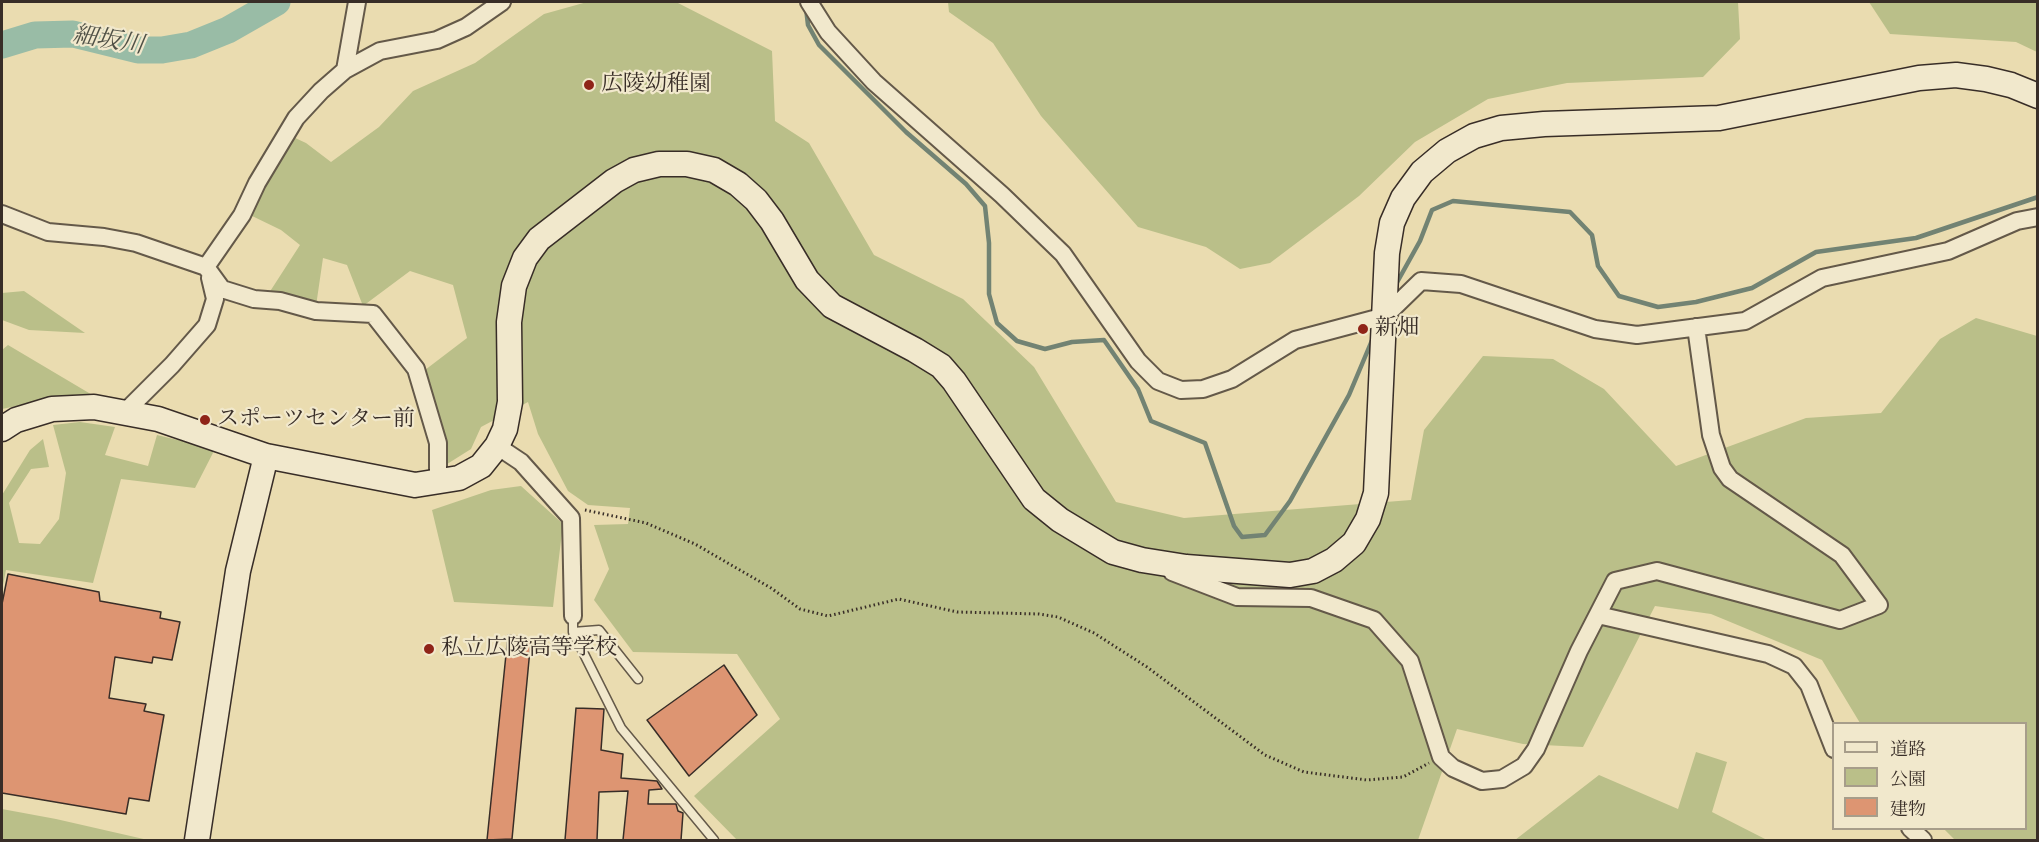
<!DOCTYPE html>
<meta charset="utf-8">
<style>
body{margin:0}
#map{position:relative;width:2039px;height:842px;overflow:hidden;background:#eadcb0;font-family:"IM FELL DW Pica","Noto Serif JP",serif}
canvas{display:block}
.frame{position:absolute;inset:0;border:3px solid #382d27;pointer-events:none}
.legend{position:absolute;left:1832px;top:722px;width:195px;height:108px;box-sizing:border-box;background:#f1e8cc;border:2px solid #a79d8a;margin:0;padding:8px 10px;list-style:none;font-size:18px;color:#382d27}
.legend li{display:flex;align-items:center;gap:12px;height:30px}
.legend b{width:30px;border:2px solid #a79d8a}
</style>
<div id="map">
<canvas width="2039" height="842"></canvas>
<div class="frame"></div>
<ul class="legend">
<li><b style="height:8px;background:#f1e8cc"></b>道路</li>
<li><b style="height:16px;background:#babf89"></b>公園</li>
<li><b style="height:16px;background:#dd9572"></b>建物</li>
</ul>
</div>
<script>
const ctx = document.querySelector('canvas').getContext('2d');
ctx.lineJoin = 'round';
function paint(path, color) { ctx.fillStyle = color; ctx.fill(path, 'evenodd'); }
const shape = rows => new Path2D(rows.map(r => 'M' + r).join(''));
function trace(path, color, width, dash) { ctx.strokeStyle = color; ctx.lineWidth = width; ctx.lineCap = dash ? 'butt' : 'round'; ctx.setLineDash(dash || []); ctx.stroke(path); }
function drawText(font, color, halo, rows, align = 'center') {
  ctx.font = font + ' "IM FELL DW Pica","Noto Serif JP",serif'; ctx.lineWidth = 4.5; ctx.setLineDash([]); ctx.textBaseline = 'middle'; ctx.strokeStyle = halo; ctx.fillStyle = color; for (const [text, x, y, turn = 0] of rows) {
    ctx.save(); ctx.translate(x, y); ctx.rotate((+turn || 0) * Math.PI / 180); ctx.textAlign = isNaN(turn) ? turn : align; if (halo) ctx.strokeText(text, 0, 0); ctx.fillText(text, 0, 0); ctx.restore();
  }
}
paint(shape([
 [587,2,676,2,772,51,775,121,809,143,874,255,963,299,1034,367,1116,502,1184,518,1411,500,1424,430,1483,356,1553,359,1604,389,1676,466,1806,418,1881,413,1940,339,1976,318,2037,336,2037,840,1955,840,1944,829,2026,828,2026,724,1860,723,1822,660,1711,614,1655,606,1583,747,1523,744,1457,729,1418,840,737,840,694,796,780,719,737,654,633,652,594,600,609,569,594,525,628,524,630,508,588,505,568,491,538,434,528,402,481,427,471,449,444,466,425,370,467,338,453,285,410,271,363,306,347,265,323,258,316,306,269,293,300,245,281,230,248,214,293,137,306,143,331,162,379,127,413,91,475,63,544,14],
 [948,2,1738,2,1740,39,1703,77,1567,83,1488,99,1415,142,1359,196,1270,263,1240,269,1206,247,1138,227,1041,116,993,43,949,12],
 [1869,2,2037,2,2037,52,2016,42,1890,34],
 [24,291,85,333,29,330,2,320,2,293],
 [8,345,94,396,36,402,2,409,2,350],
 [80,422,115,427,105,455,148,466,157,435,215,449,195,488,121,479,93,583,6,570,2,590,2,495,30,450,43,439,49,467,31,469,9,503,19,543,40,544,59,519,66,473,53,425],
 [521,486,563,524,553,607,454,602,432,510,491,490],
 [1696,752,1727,762,1712,812,1767,840,1515,840,1599,775,1678,809],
 [2,809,56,819,148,840,2,840]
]), '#babf89');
trace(shape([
 [806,8,808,25,819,45,906,132,966,184,985,206,989,243,989,294,997,323,1017,341,1045,349,1072,342,1104,340,1138,389,1151,421,1205,443,1234,526,1242,537,1265,535,1290,501,1349,395,1373,338],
 [1395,286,1420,241,1432,210,1453,201,1570,212,1592,235,1598,266,1619,296,1658,307,1696,302,1752,288,1816,252,1916,238,2038,197]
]), '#728373', 4.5);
trace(shape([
 [2,45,35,35,73,34,138,50,162,50,191,45,228,30,277,2]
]), '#99bca6', 27);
const building = shape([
 [8,574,99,592,100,601,161,612,160,618,180,622,172,660,153,657,152,663,115,657,109,698,146,704,144,711,164,715,149,801,129,798,126,814,2,793,2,604,8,574],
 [508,635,531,639,512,839,487,840,508,635],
 [724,665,757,715,689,776,647,720,724,665],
 [576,708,604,709,601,750,623,754,621,778,657,781,662,789,649,790,648,804,676,804,678,811,683,813,681,840,623,840,628,791,599,792,597,840,565,840,576,708]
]);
paint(building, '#dd9572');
trace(building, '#382d27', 1.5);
const lane = shape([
 [573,616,573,632,621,728,714,840],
 [573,632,599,630,638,679]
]);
const street = shape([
 [809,2,828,32,874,82,1002,195,1063,254,1138,361,1158,381,1181,390,1203,389,1232,379,1295,340,1385,316,1421,281,1461,284,1595,329,1637,335,1745,321,1822,278,1948,251,2017,221,2038,217],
 [345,70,357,2],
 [2,214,48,232,104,237,136,243,206,267,222,289,254,299,280,301,316,311,373,314,416,369,438,443,438,483],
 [206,267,242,215,257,183,296,118,321,91,345,70,380,51,437,40,466,27,502,2],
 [126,411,172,365,207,325,215,299,210,278],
 [497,446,521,462,571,518,573,616],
 [1172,572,1237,597,1311,598,1374,620,1410,661,1441,757,1453,768,1482,781,1502,779,1524,766,1536,749,1579,651,1615,581,1657,571,1840,620,1879,605,1842,555,1730,479,1722,468,1711,435,1696,327],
 [1598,615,1768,654,1794,666,1809,685,1834,749],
 [1910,828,1923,840]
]);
const secondary = shape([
 [2,429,16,420,52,409,94,407,158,419,266,456,415,485,459,478,481,466,497,446,505,429,510,402,509,322,514,286,525,258,539,239,614,181,634,170,659,164,687,164,714,170,738,184,756,200,772,221,807,280,832,306,915,350,941,366,954,381,1034,499,1060,520,1113,552,1142,560,1186,567,1290,575,1313,571,1334,560,1354,543,1368,519,1376,493,1387,253,1392,223,1403,198,1422,172,1447,151,1474,136,1501,128,1544,124,1719,118,1919,78,1956,75,1986,79,2011,85,2038,96],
 [197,840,238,571,266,456]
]);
trace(lane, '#645949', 11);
trace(street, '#645949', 20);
trace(secondary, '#382d27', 27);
trace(shape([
 [585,510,646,523,695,544,771,588,800,609,828,616,899,599,957,612,1039,614,1058,617,1094,633,1147,667,1265,755,1304,772,1367,780,1403,777,1429,763]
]), '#382d27', 3, [1.5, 3]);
trace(lane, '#f1e8cc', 8);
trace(street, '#f1e8cc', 16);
trace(secondary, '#f1e8cc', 24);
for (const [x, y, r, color] of [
 [589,85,6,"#8f2418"],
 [1363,329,6,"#8f2418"],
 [205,420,6,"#8f2418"],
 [429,649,6,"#8f2418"]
]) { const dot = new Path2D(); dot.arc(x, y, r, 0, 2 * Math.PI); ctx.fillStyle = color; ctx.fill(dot); trace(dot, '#f1e8cc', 2); }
drawText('22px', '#382d27', '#f1e8cc', [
 ["広陵幼稚園",601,85],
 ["新畑",1375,329],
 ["スポーツセンター前",217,420],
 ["私立広陵高等学校",441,649]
], 'left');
drawText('italic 24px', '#505147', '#f1e8cc', [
 ["細坂川",108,42,9]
]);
</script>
